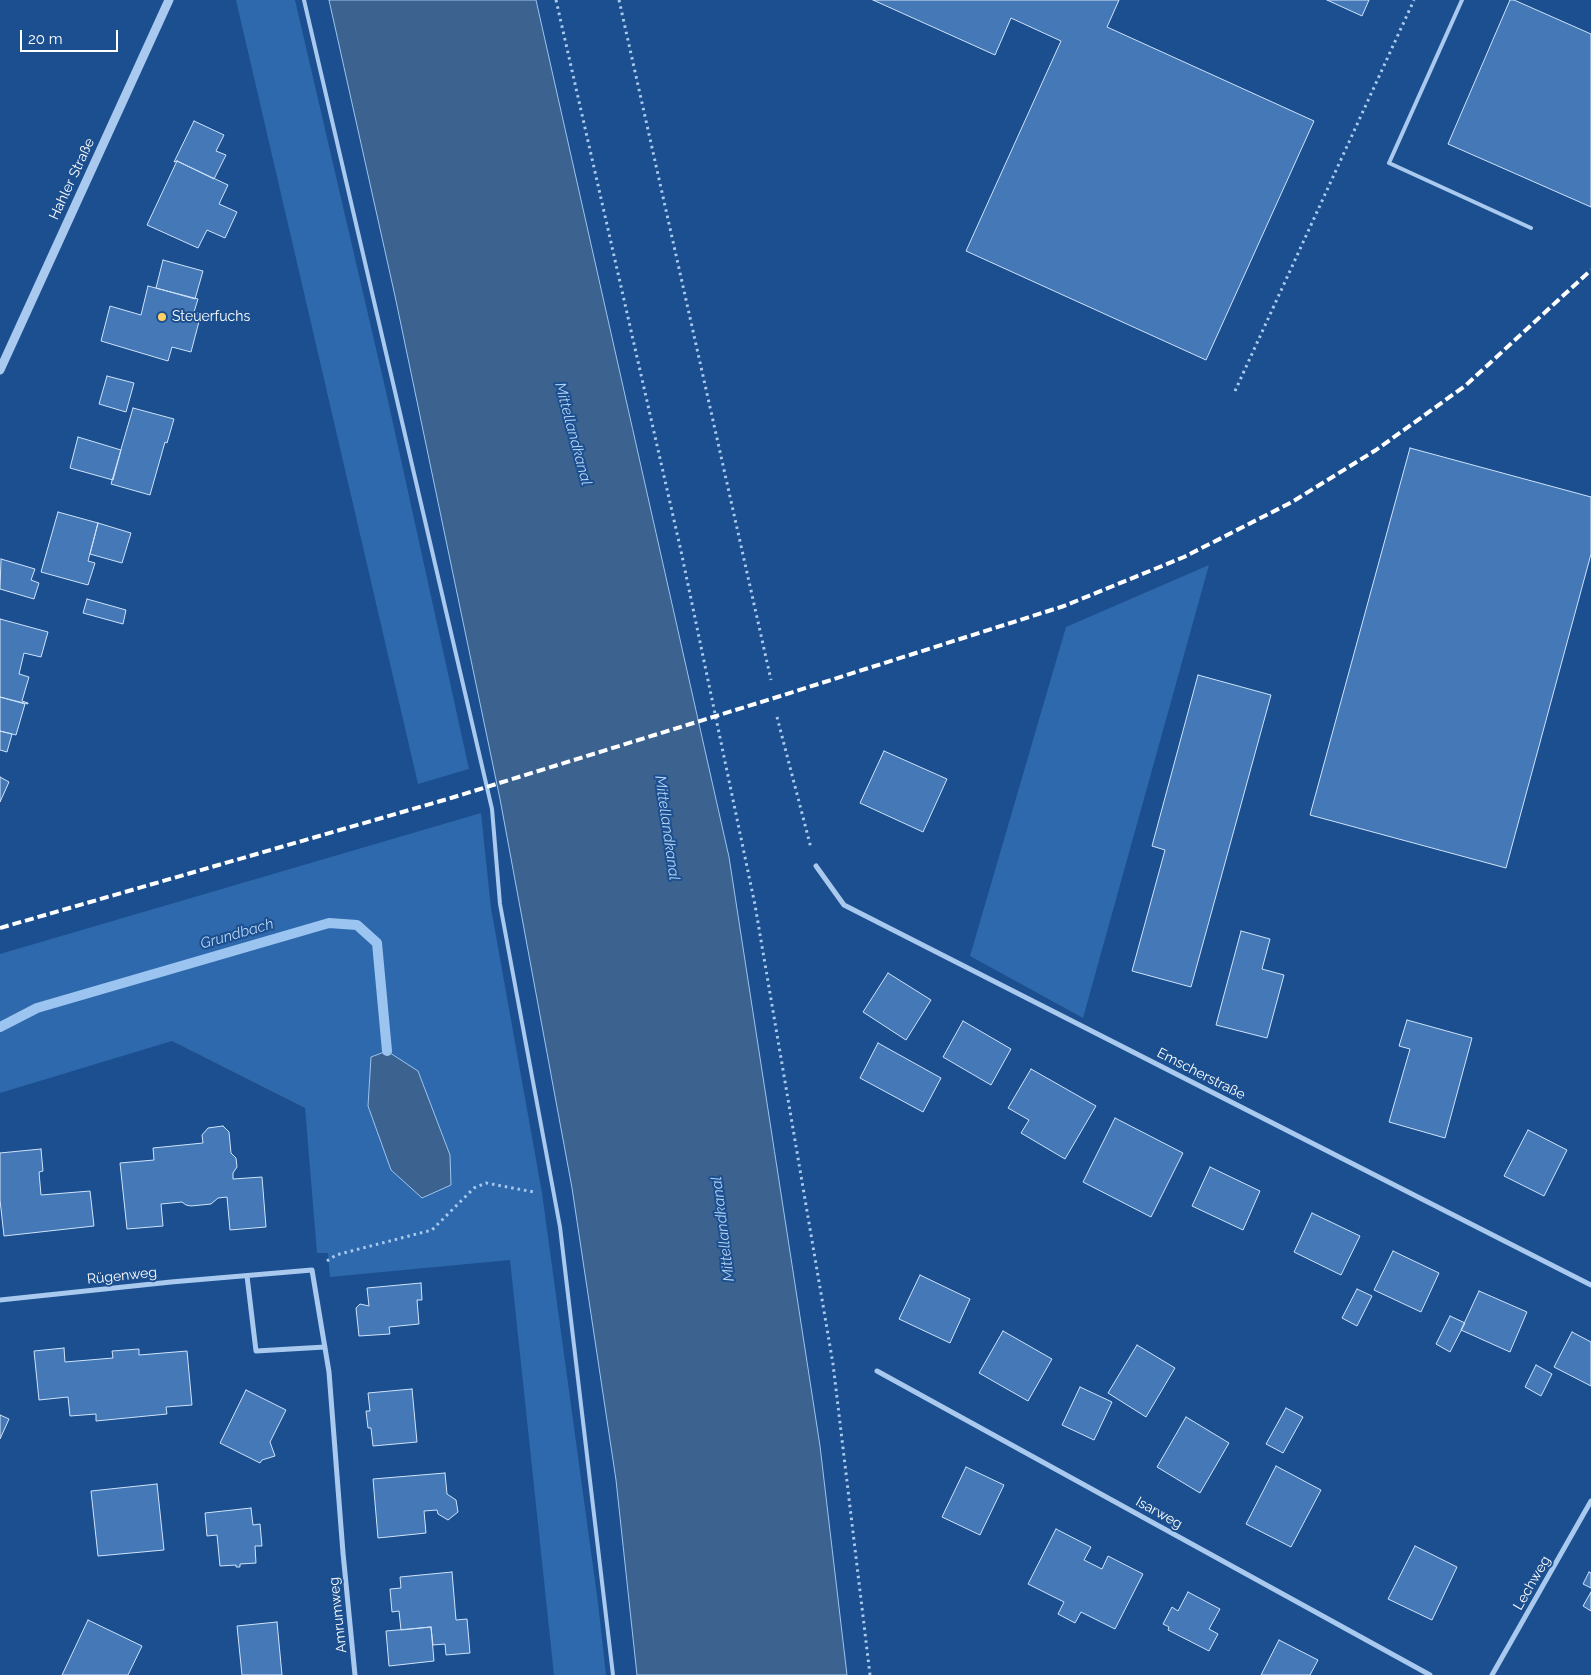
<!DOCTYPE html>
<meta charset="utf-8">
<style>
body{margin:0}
#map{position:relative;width:1591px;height:1675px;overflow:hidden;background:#1b4f8f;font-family:Raleway,sans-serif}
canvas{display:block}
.scale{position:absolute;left:20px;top:30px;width:98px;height:22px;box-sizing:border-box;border:2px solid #fff;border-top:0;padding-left:6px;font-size:15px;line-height:18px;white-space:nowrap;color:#fff;-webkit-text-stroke:4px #1b4f8f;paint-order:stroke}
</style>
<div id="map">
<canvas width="1591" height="1675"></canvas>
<div class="scale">20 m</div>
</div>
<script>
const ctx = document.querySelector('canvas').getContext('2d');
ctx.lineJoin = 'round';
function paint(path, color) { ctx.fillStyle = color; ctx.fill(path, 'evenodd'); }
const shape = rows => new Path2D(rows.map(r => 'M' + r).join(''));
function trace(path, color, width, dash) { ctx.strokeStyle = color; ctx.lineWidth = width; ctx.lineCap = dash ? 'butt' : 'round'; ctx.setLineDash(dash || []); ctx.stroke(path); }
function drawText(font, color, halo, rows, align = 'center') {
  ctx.font = font + ' Raleway,sans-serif'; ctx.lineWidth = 4; ctx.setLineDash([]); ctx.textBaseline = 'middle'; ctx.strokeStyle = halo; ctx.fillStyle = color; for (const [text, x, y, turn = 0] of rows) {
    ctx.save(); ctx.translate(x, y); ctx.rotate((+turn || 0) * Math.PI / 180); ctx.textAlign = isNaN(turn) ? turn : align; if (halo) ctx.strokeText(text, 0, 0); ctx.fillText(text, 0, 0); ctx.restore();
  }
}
paint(shape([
 [236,0,295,0,387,396,469,769,418,784],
 [1209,565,1083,1018,970,956,1066,627],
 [481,813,491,908,542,1193,598,1603,606,1675,554,1675,510,1260,330,1277,328,1253,317,1253,305,1108,172,1041,0,1093,0,954]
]), '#2e69ad');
const water = shape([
 [329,0,536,0,729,857,820,1446,847,1675,637,1675,616,1480,572,1188,500,799,395,296,329,0],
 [387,1051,418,1071,450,1155,451,1185,422,1198,391,1170,368,1106,371,1057,387,1051]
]);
paint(water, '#3c6290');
trace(water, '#9cc4f0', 1);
trace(shape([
 [0,1027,37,1008,329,923,357,925,377,943,387,1051]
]), '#9cc4f0', 10);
const building = shape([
 [873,0,1119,0,1107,27,1314,121,1206,360,966,251,1061,41,1011,18,995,55,873,0],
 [1327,0,1369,0,1362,16,1327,0],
 [1510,0,1514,0,1591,34,1591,207,1448,144,1510,0],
 [194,121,224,135,216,151,226,155,214,179,177,161,174,162,194,121],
 [177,161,228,185,219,204,237,212,225,238,207,230,198,248,147,225,177,161],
 [163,260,203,271,195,299,156,288,163,260],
 [148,286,198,299,194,312,201,314,191,352,172,347,168,361,101,341,110,306,141,315,148,286],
 [107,376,134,383,126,412,99,404,107,376],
 [133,408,174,419,167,443,165,442,150,495,111,484,133,408],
 [78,437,121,450,113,480,70,468,78,437],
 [1410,448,1591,497,1591,554,1506,868,1310,815,1410,448],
 [58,512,98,523,88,561,95,563,88,585,41,572,58,512],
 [98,523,131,533,122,563,90,554,98,523],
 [1,559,35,569,31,580,39,583,34,599,0,589,1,559],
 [87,599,126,610,123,624,83,613,87,599],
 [0,619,48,632,41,657,24,653,19,674,29,677,22,701,28,703,28,704,0,697,0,619],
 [1198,675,1271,695,1191,987,1132,971,1165,850,1152,846,1198,675],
 [0,697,25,704,16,735,0,731,0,697],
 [0,731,12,734,7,752,0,750,0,731],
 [884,751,947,779,923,832,860,803,884,751],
 [0,777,9,782,0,802,0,777],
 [1241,931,1270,939,1262,969,1284,975,1267,1038,1216,1025,1241,931],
 [888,973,931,1000,906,1040,863,1012,888,973],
 [1407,1020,1472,1038,1445,1138,1389,1122,1410,1049,1399,1046,1407,1020],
 [963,1021,1011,1049,991,1085,943,1057,963,1021],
 [878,1043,941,1078,923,1112,860,1078,878,1043],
 [1031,1069,1096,1106,1065,1159,1021,1133,1029,1120,1008,1108,1031,1069],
 [1115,1118,1183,1153,1151,1217,1083,1182,1115,1118],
 [223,1126,229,1132,231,1153,236,1158,237,1167,233,1173,233,1179,262,1177,266,1227,230,1230,227,1197,218,1198,211,1204,191,1206,186,1205,182,1202,161,1204,163,1226,127,1229,120,1163,154,1160,153,1148,203,1143,202,1135,208,1128,223,1126],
 [1528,1130,1567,1150,1544,1196,1504,1176,1528,1130],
 [41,1149,43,1171,39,1172,41,1195,90,1191,94,1226,4,1236,0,1200,0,1153,41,1149],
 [1210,1167,1260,1191,1243,1230,1192,1206,1210,1167],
 [1312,1213,1360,1236,1341,1275,1294,1252,1312,1213],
 [1393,1251,1439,1273,1421,1312,1374,1290,1393,1251],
 [920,1275,970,1299,950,1343,899,1319,920,1275],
 [421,1283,422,1300,417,1300,419,1324,389,1327,390,1334,359,1336,356,1308,360,1304,369,1306,367,1288,421,1283],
 [1357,1289,1372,1296,1357,1326,1342,1318,1357,1289],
 [1479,1291,1527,1312,1510,1352,1461,1330,1479,1291],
 [1450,1316,1465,1323,1450,1352,1436,1344,1450,1316],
 [1003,1331,1052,1359,1028,1401,979,1373,1003,1331],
 [1572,1332,1591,1342,1591,1386,1554,1367,1572,1332],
 [1137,1345,1175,1368,1146,1417,1108,1393,1137,1345],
 [64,1348,65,1362,113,1358,112,1351,139,1349,139,1355,187,1351,192,1405,166,1407,167,1414,96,1421,96,1414,70,1416,68,1397,39,1400,34,1351,64,1348],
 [1536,1365,1552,1374,1541,1396,1525,1387,1536,1365],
 [1080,1387,1112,1402,1094,1440,1062,1425,1080,1387],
 [412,1389,417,1442,373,1446,371,1428,368,1428,366,1411,370,1411,368,1393,412,1389],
 [246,1390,286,1410,270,1442,275,1456,262,1460,260,1463,220,1443,246,1390],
 [1286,1408,1303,1417,1283,1453,1266,1444,1286,1408],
 [0,1415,9,1419,0,1439,0,1415],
 [1186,1417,1229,1443,1200,1493,1157,1467,1186,1417],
 [1276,1466,1321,1490,1291,1547,1246,1524,1276,1466],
 [966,1467,1004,1485,980,1535,942,1517,966,1467],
 [445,1473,447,1494,456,1500,458,1512,448,1520,438,1514,437,1510,424,1511,426,1533,378,1538,373,1479,445,1473],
 [157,1484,164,1550,98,1556,91,1491,157,1484],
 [251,1508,253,1525,260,1524,262,1546,255,1546,256,1563,240,1564,240,1567,236,1567,236,1565,220,1566,217,1535,207,1536,205,1513,251,1508],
 [1056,1529,1091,1547,1084,1560,1102,1569,1108,1556,1143,1574,1115,1629,1081,1612,1075,1623,1058,1614,1064,1602,1028,1584,1056,1529],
 [1415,1546,1457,1567,1432,1620,1388,1599,1415,1546],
 [452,1572,456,1620,467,1619,470,1653,446,1655,445,1644,433,1645,431,1627,401,1630,399,1611,392,1612,390,1589,401,1588,400,1577,452,1572],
 [1589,1572,1591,1573,1591,1588,1583,1584,1589,1572],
 [1188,1592,1220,1609,1209,1629,1218,1634,1209,1651,1168,1630,1169,1627,1163,1624,1172,1607,1178,1611,1188,1592],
 [1591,1592,1591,1611,1583,1606,1591,1592],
 [88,1620,142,1646,128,1675,62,1675,88,1620],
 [277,1622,282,1675,242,1675,237,1626,277,1622],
 [431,1627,434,1661,389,1666,386,1631,431,1627],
 [1279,1640,1318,1660,1310,1675,1261,1675,1279,1640]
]);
paint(building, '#4478b7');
trace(building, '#cfe3fa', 1);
trace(shape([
 [556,0,681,551,755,905,833,1364,870,1675],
 [619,0,771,680],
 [1235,391,1414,0],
 [777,717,811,848],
 [327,1261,336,1255,432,1230,474,1188,486,1183,534,1192]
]), '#a9c9ee', 3, [2.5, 4]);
trace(shape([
 [304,0,492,809,500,904,560,1227,613,1675],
 [1462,0,1389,163,1531,228]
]), '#a9c9ee', 4);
trace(shape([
 [816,866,844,905,1591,1285],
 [247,1276,256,1351,325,1347],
 [0,1300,171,1282,312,1270,329,1372,343,1553,355,1675],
 [877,1371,1430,1675],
 [1492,1675,1591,1501]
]), '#a9c9ee', 5);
trace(shape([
 [0,370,169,0]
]), '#a9c9ee', 9);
trace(shape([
 [0,928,451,798,771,699,1064,606,1184,557,1292,502,1376,450,1465,386,1591,270]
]), '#fff', 4, [9, 4]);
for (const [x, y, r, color] of [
 [162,317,5,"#ffd166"]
]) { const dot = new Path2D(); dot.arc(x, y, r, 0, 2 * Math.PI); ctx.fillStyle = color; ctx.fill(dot); trace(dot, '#1b4f8f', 2); }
drawText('14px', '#fff', '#1b4f8f', [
 ["Hahler Straße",72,179,-65],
 ["Emscherstraße",1201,1074,27],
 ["Rügenweg",122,1276,-6],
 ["Isarweg",1159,1513,29],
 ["Lechweg",1532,1583,-60],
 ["Amrumweg",338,1615,-96]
]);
drawText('14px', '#fff', '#1b4f8f', [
 ["Steuerfuchs",172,317]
], 'left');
drawText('italic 15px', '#b5d3f5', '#1b4f8f', [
 ["Mittellandkanal",573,434,75],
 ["Mittellandkanal",667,828,82],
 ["Grundbach",237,934,-16],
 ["Mittellandkanal",723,1229,-97]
]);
</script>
